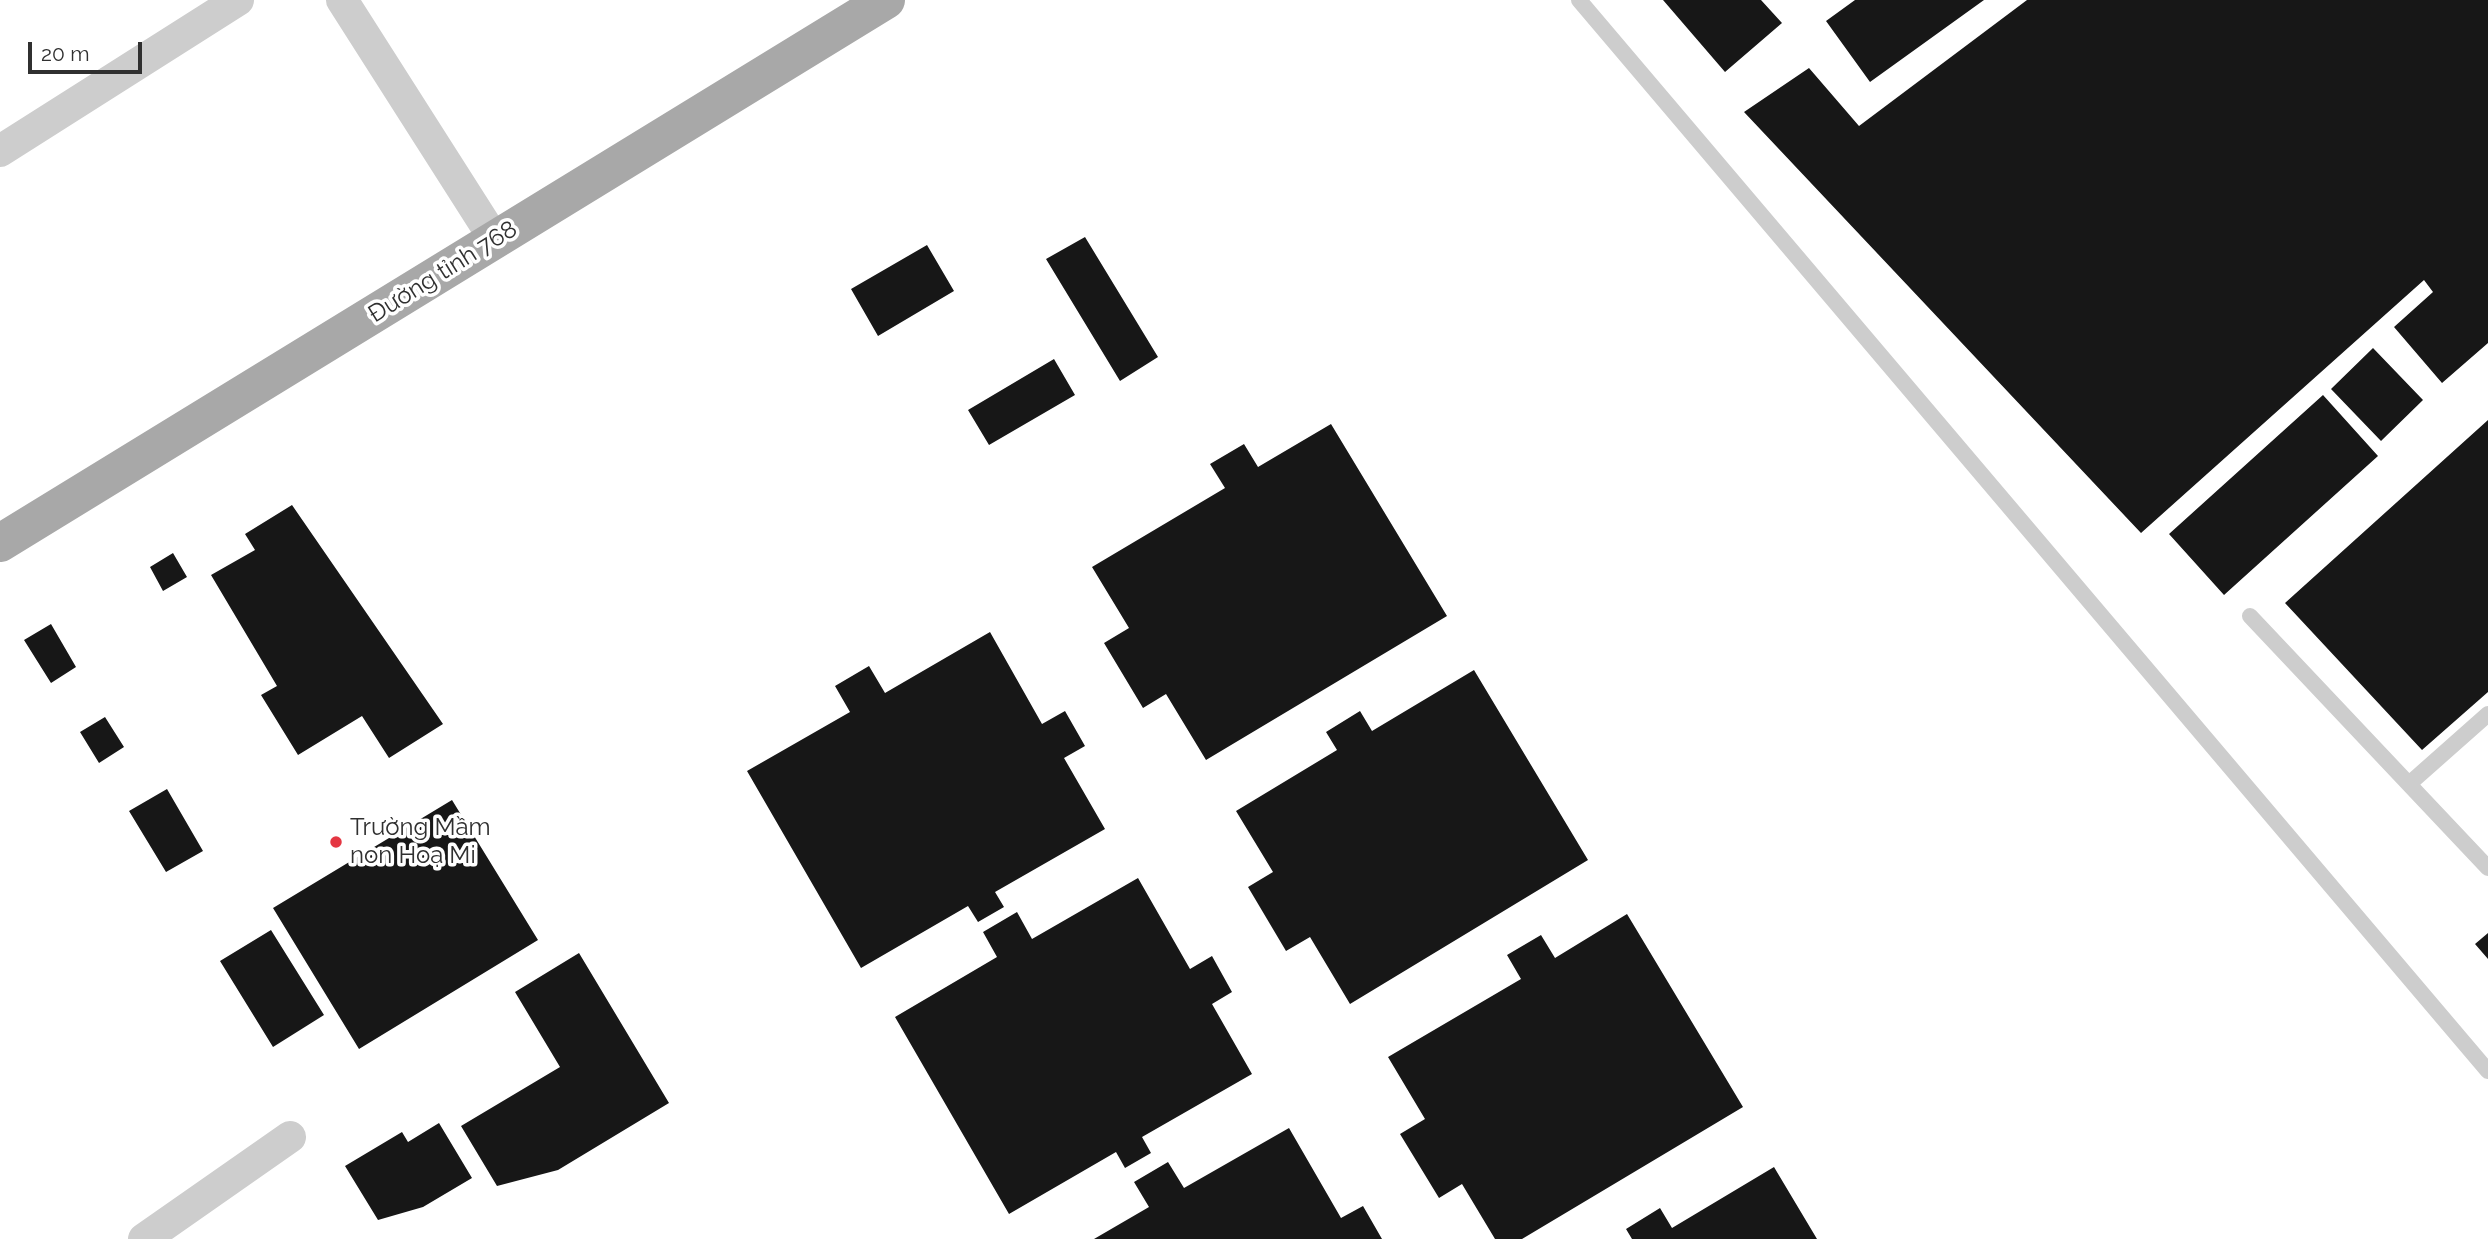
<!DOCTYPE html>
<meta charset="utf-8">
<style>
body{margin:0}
#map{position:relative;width:2488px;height:1239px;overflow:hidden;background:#fff;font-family:Raleway,sans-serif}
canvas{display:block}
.scale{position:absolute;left:28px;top:42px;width:114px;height:32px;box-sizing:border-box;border:4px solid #303030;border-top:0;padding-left:9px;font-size:21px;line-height:24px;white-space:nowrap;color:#303030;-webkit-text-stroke:5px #fff;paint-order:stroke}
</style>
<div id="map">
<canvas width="2488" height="1239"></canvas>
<div class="scale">20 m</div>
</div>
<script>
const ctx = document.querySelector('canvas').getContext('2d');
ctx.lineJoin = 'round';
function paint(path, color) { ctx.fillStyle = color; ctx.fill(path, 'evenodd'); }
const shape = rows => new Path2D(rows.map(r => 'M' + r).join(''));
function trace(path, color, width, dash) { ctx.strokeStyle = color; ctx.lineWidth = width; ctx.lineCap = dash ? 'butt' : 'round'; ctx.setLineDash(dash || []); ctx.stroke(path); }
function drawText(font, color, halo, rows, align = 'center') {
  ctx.font = font + ' Raleway,sans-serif'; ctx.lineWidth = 7; ctx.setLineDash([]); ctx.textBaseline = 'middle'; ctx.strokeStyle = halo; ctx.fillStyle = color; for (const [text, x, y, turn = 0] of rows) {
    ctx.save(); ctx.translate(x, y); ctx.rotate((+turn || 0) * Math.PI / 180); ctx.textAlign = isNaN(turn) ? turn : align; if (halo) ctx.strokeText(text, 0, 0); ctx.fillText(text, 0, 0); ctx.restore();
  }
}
paint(shape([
 [1663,0,1761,0,1782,23,1725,72],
 [1855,0,1984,0,1870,82,1826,21],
 [2027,0,2488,0,2488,343,2442,383,2394,327,2433,292,2424,280,2141,533,1744,112,1809,68,1859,126],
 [1085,237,1158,357,1120,381,1046,259],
 [927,245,954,291,878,336,851,289],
 [2373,348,2423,400,2381,441,2331,389],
 [1054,359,1075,395,989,445,968,410],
 [2323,395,2378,456,2224,595,2169,534],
 [2488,420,2488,692,2422,750,2285,603],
 [1331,424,1447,616,1206,760,1166,694,1143,708,1104,643,1129,628,1092,567,1225,488,1210,464,1244,444,1258,467],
 [292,505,443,724,389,758,362,716,298,755,261,695,277,686,211,575,255,550,245,534],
 [173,553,187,577,163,591,150,567],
 [51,624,76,667,51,683,24,640],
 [990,632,1042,724,1065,711,1085,746,1064,758,1105,829,995,892,1004,907,978,922,968,906,861,968,747,771,850,712,835,686,869,666,885,693],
 [1474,670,1588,860,1350,1004,1310,937,1286,951,1248,887,1273,872,1236,811,1337,750,1326,732,1360,711,1372,731],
 [105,717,124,747,99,763,80,732],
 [167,789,203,851,166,872,129,811],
 [452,800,538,940,359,1049,273,908],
 [1138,878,1190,969,1212,956,1232,992,1212,1004,1252,1074,1142,1137,1151,1153,1125,1168,1116,1152,1009,1214,895,1017,997,957,983,932,1017,912,1032,939],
 [1627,914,1743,1107,1522,1239,1495,1239,1462,1184,1439,1198,1400,1134,1425,1119,1388,1057,1521,979,1507,955,1541,935,1555,958],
 [271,930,324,1015,273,1047,220,961],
 [2488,933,2488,959,2475,944],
 [579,953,669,1103,558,1170,497,1186,461,1126,560,1067,515,992],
 [439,1123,472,1178,423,1207,378,1220,345,1166,402,1132,408,1142],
 [1289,1128,1341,1218,1363,1206,1382,1239,1094,1239,1149,1207,1134,1182,1168,1162,1184,1188],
 [1774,1167,1817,1239,1632,1239,1626,1229,1660,1208,1672,1228]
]), '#171717');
trace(shape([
 [1579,0,2488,1071],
 [2250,616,2488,868],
 [2409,784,2488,714]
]), '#cdcdcd', 16);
trace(shape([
 [342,0,495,240],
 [0,151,238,0],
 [144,1239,290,1137]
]), '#cdcdcd', 32);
trace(shape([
 [0,543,886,0]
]), '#a8a8a8', 38);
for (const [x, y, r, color] of [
 [336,842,7,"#e43642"]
]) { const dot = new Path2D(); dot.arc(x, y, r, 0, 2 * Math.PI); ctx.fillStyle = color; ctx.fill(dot); trace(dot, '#fff', 2.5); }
drawText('24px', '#303030', '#fff', [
 ["Đường tỉnh 768",443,272,-32]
]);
drawText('24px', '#303030', '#fff', [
 ["Trường Mầm",350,828],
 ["non Hoạ Mi",350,856]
], 'left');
</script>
